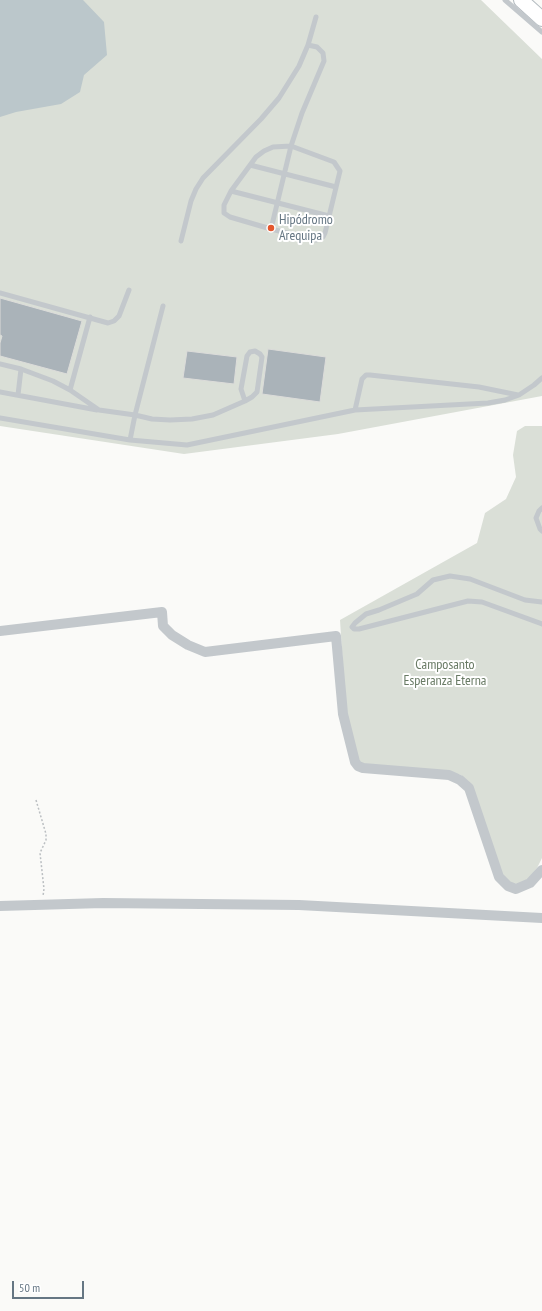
<!DOCTYPE html>
<meta charset="utf-8">
<style>
body{margin:0}
#map{position:relative;width:542px;height:1311px;overflow:hidden;background:#fafaf8;font-family:"PT Sans Narrow",sans-serif}
canvas{display:block}
.scale{position:absolute;left:12px;top:1281px;width:72px;height:18px;box-sizing:border-box;border:2px solid #657683;border-top:0;padding-left:5px;font-size:12px;line-height:14px;white-space:nowrap;color:#657683;-webkit-text-stroke:3px #fff;paint-order:stroke}
</style>
<div id="map">
<canvas width="542" height="1311"></canvas>
<div class="scale">50 m</div>
</div>
<script>
const ctx = document.querySelector('canvas').getContext('2d');
ctx.lineJoin = 'round';
function paint(path, color) { ctx.fillStyle = color; ctx.fill(path, 'evenodd'); }
const shape = rows => new Path2D(rows.map(r => 'M' + r).join(''));
function trace(path, color, width, dash) { ctx.strokeStyle = color; ctx.lineWidth = width; ctx.lineCap = dash ? 'butt' : 'round'; ctx.setLineDash(dash || []); ctx.stroke(path); }
function drawText(font, color, halo, rows, align = 'center') {
  ctx.font = font + ' "PT Sans Narrow",sans-serif'; ctx.lineWidth = 4; ctx.setLineDash([]); ctx.textBaseline = 'middle'; ctx.strokeStyle = halo; ctx.fillStyle = color; for (const [text, x, y, turn = 0] of rows) {
    ctx.save(); ctx.translate(x, y); ctx.rotate((+turn || 0) * Math.PI / 180); ctx.textAlign = isNaN(turn) ? turn : align; if (halo) ctx.strokeText(text, 0, 0); ctx.fillText(text, 0, 0); ctx.restore();
  }
}
paint(shape([
 [0,0,481,0,542,59,542,396,338,434,184,454,0,426],
 [525,426,542,426,542,858,537,868,528,879,517,884,508,883,501,876,470,783,461,775,442,771,363,764,359,760,349,730,345,698,340,620,477,543,485,513,506,499,516,477,513,455,517,431]
]), '#dadfd7');
paint(shape([
 [0,0,83,0,104,22,107,55,84,75,80,92,61,104,16,112,0,117]
]), '#bbc7cb');
const building = shape([
 [0,298,82,321,67,374,0,356,0,343,2,336,0,335,0,298],
 [268,349,326,357,320,402,262,394,268,349],
 [187,351,237,357,234,384,183,378,187,351]
]);
paint(building, '#aab3b9');
trace(building, '#dcdcda', 1);
const secondary = shape([
 [521,0,542,19]
]);
trace(secondary, '#b3babf', 16);
trace(shape([
 [36,800,46,834,46,840,40,853,44,889,43,896]
]), '#bbbfc2', 1.5, [2, 2]);
trace(shape([
 [505,0,542,32],
 [291,146,334,162,340,171,325,233,323,237,320,239,316,240,271,229,230,217,224,213,224,205,231,191,256,157,264,151,273,147,291,146],
 [250,165,336,187],
 [231,191,329,216],
 [271,229,291,146,302,113,324,61,323,53,317,47,308,45],
 [181,241,191,201,196,189,203,178,261,119,279,98,299,66,308,45,316,17],
 [0,293,108,323,114,321,119,316,129,290],
 [0,364,21,369,53,381,70,390,99,410,135,415,152,419,170,420,192,419,213,415,245,401,252,397,257,392,262,357,260,354,255,351,250,352,247,356,241,389,245,401],
 [70,390,90,317],
 [0,392,97,410],
 [18,395,21,369],
 [355,410,362,379,366,375,370,375,479,387,518,395],
 [0,418,130,440,187,445,355,410,488,403,505,400,519,395,534,385,542,378],
 [130,440,135,415,163,306],
 [542,508,539,511,536,518,540,529,542,531],
 [542,602,525,600,470,579,450,576,433,580,417,594,379,610,366,614,355,623,352,627,354,629,359,629,468,601,482,602,542,624]
]), '#c3c8cc', 5);
trace(shape([
 [0,631,162,612,163,626,172,635,188,645,205,652,336,636,343,714,355,762,358,766,363,768,449,775,460,780,469,788,499,877,508,886,516,889,530,883,542,870],
 [0,906,103,903,299,905,542,918]
]), '#c3c8cc', 10);
trace(secondary, '#fff', 14);
for (const [x, y, r, color] of [
 [271,228,4,"#e4572e"]
]) { const dot = new Path2D(); dot.arc(x, y, r, 0, 2 * Math.PI); ctx.fillStyle = color; ctx.fill(dot); trace(dot, '#fff', 1.5); }
drawText('14px', '#657683', '#fff', [
 ["Hipódromo",279,220],
 ["Arequipa",279,236]
], 'left');
drawText('14px', '#687a64', '#fff', [
 ["Camposanto",445,665],
 ["Esperanza Eterna",445,681]
]);
</script>
